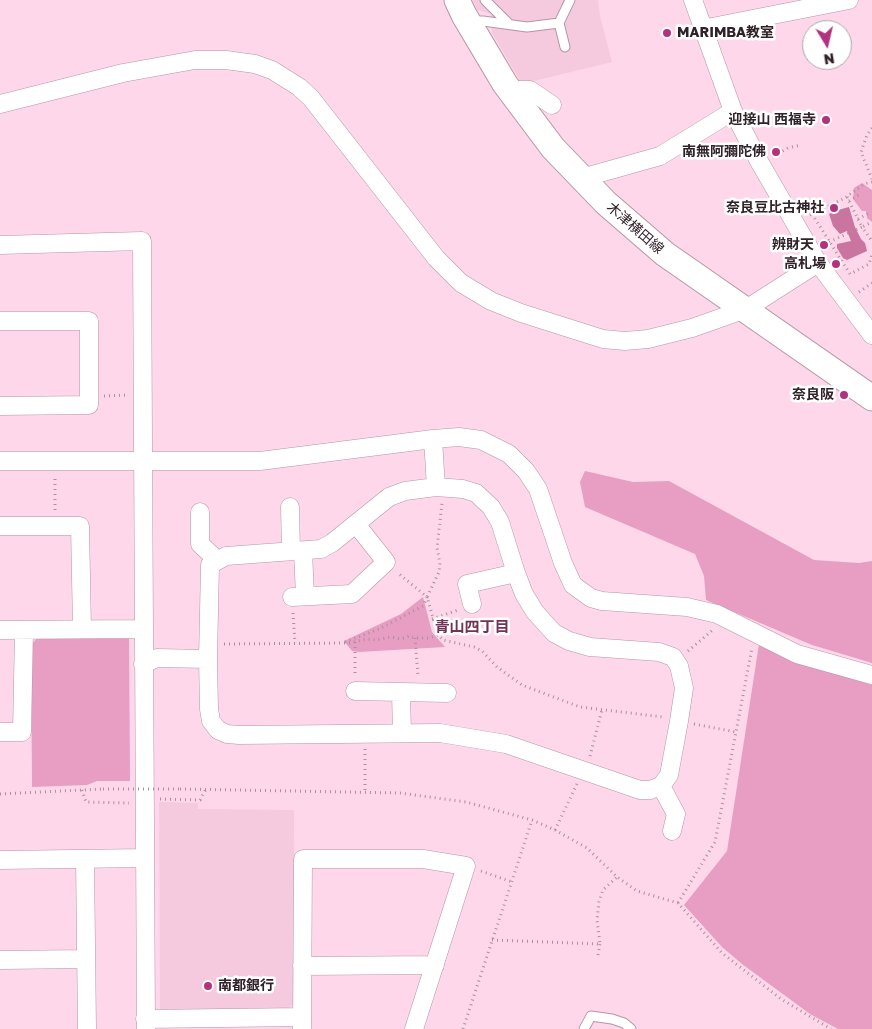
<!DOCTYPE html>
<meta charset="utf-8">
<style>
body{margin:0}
#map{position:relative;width:872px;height:1029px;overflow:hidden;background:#fed8ea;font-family:"Golos Text",sans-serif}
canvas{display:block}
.north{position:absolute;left:802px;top:20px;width:50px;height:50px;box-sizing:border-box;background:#fff;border:1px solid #aca7a9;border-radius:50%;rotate:171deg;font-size:14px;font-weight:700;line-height:20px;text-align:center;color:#302229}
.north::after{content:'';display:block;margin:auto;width:18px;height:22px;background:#b2327e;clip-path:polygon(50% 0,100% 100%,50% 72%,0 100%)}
</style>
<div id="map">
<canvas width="872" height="1029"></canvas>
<div class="north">N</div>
</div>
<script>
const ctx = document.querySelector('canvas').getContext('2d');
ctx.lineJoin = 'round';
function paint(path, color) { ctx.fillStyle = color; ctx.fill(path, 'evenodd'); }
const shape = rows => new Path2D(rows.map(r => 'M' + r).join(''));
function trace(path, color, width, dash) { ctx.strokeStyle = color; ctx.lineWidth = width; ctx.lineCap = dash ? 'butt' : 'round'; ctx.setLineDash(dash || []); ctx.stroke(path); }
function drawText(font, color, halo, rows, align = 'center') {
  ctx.font = font + ' "Golos Text","Noto Sans JP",sans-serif'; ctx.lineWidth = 5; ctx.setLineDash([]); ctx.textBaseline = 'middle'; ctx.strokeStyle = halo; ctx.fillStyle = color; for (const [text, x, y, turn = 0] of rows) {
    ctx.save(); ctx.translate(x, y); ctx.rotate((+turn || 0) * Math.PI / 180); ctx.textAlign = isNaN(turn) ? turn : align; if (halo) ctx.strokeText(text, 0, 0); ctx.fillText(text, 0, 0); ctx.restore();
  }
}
paint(shape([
 [473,0,598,0,600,16,612,62,522,84,492,33,491,14,477,10],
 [159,802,198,803,198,809,294,810,295,1003,285,1011,160,1011]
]), '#f6cade');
paint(shape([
 [862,183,872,190,872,222,867,218,866,211,862,211,853,199,854,188],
 [585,471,633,482,669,481,814,560,859,563,872,561,872,663,812,645,706,600,704,576,695,554,585,507,580,482],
 [423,597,432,632,445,647,359,652,352,651,344,641,401,614],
 [38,637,129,637,130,781,97,781,87,785,32,787,31,645],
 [759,644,793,661,872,685,872,1029,838,1029,810,1014,742,964,722,947,684,905,727,851]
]), '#e79ec2');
paint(shape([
 [849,207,855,227,861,239,865,243,867,251,847,260,843,258,837,248,837,244,851,241,847,231,840,234,833,226,829,214,838,210]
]), '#ca74a0');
const service = shape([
 [485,0,509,24],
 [472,21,483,21,527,27,559,23,565,47],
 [559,23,570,0],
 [584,1029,591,1016,612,1019,624,1023,631,1029]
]);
const minor = shape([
 [693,0,733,111,760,163,818,263,872,335],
 [702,29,849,0],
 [511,90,530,90,552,105],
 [0,104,123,73,195,60,226,60,255,64,272,70,299,87,311,98,436,258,461,283,491,301,521,313,603,339,625,341,648,339,692,328,746,309,818,263],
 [582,178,660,156,733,111],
 [0,245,142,241,146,1029],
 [0,321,89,321,89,405,0,406],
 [433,439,436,487,463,489,476,493,491,507,500,522,516,573,524,594,535,612,554,633,569,641,590,647,659,652,673,657,679,666,684,688,679,721,669,775,661,786,650,790,640,790,506,744,440,733,239,735,227,734,218,730,211,721,209,709,208,659,210,565,226,556,321,549,332,543,389,497,405,491,436,487],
 [0,461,260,461,433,439,459,437,481,440,509,454,526,471,538,489,563,563,573,585,591,598,602,601,687,607,717,614,797,654,872,675],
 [290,507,291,551],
 [200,512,200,544,217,560],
 [0,526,80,526,82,629],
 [303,551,305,596],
 [292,597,352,594,386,562,356,524],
 [472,604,467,584,516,573],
 [0,630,142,629],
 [143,664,157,658,208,659],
 [355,691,447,693],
 [401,693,402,733],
 [0,732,22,732,24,630],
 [661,786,676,814,672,831],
 [85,859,87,1029],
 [0,860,145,858],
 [0,960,86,959],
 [302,966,435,965],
 [145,1019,302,1017],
 [302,1029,303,859,423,859,466,866,414,1029]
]);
const secondary = shape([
 [457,0,464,15,505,84,553,148,606,203,665,254,872,398]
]);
trace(service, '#b794a4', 11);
trace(minor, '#b794a4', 19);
trace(secondary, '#b794a4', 27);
trace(shape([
 [872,128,867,135,861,152,872,179],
 [792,147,801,145],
 [774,156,788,148],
 [847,197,862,227,872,222],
 [849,201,860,194],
 [822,202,825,208],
 [812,214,850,274,869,264,872,254],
 [810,215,845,198,864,184,872,182],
 [858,219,869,213],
 [829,242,862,227,872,241],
 [859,292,872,283],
 [104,396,128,395],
 [55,510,55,477],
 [293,613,295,643],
 [432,619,458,610],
 [438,635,427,597,439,572,440,563,437,548,442,503],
 [415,638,418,676],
 [345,642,379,629,423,606,427,597,398,573],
 [355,642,355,676],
 [224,644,349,643,367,639,377,640,390,637,401,639,409,636,415,638,429,638,438,635,443,640,474,647,482,651,497,667,522,685,580,707,663,717],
 [688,651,714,629],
 [694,724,736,732],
 [365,749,365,792],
 [590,756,602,710],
 [180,789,400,793,466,802,532,820,555,830,587,848,617,877,637,891,678,903,722,953,781,999,831,1029],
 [82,790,86,802,129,803],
 [0,794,103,789],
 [160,799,200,800,206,789],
 [555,830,577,784],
 [481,871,512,882],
 [678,903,715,842,752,648],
 [492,940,600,944,597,920,599,902,603,890,617,877],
 [598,955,600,944],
 [463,1029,532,820]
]), '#ab8f9c', 3, [1, 4]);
trace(service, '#fff', 9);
trace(minor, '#fff', 18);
trace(secondary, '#fff', 25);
trace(shape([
 [103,789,180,789]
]), '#ab8f9c', 3, [1, 4]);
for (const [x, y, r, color] of [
 [667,33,5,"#b2327e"],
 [826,120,5,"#b2327e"],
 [776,152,5,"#b2327e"],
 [834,208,5,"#b2327e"],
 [824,245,5,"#b2327e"],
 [836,264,5,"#b2327e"],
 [844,395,5,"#b2327e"],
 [208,986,5,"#b2327e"]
]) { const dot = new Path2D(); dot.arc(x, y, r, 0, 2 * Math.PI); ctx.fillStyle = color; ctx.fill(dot); trace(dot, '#fff', 2); }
drawText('bold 14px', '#302229', '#fff', [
 ["MARIMBA教室",677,33,"left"],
 ["迎接山 西福寺",816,120],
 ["南無阿彌陀佛",766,152],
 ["奈良豆比古神社",824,208],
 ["辨財天",814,245],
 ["高札場",826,264],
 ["奈良阪",834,395],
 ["南都銀行",218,986,"left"]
], 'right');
drawText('14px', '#302229', '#fff', [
 ["木津横田線",635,228,41]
]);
drawText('bold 15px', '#733356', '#fff', [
 ["青山四丁目",472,627]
]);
</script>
